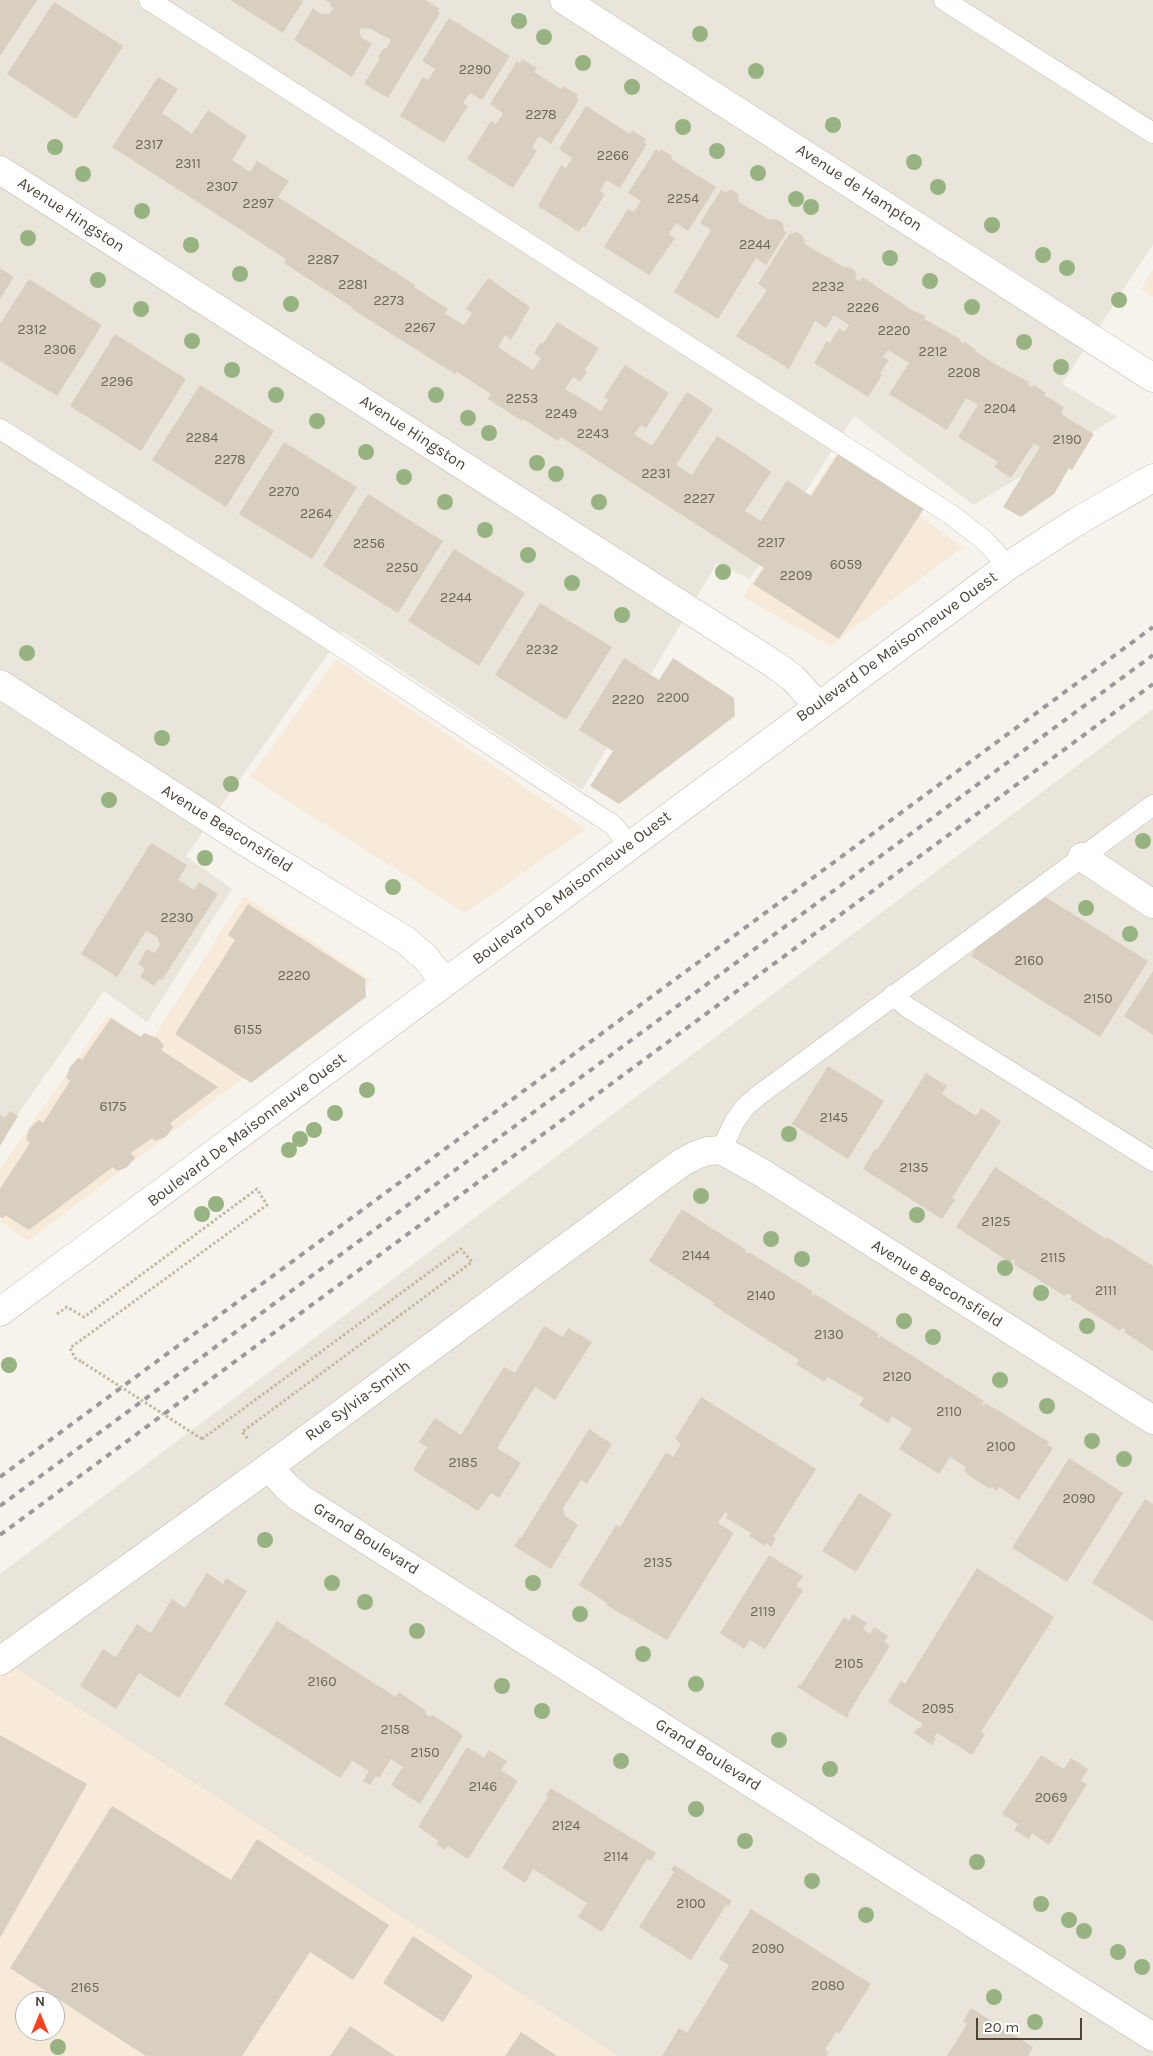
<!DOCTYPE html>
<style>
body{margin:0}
#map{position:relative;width:1153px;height:2056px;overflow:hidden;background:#f6f3ec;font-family:Karla,sans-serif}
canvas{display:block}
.north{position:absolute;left:15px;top:1991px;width:50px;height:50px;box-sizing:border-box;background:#fff;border:1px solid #b7b4b0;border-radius:50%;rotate:0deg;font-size:14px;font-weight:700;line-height:20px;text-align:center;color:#4b4439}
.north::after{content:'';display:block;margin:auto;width:18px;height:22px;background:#fc3f1d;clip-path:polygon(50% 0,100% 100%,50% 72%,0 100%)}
.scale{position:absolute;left:976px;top:2018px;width:106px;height:22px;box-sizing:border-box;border:2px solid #4b4439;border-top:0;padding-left:6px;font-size:15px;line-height:18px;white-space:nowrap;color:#4b4439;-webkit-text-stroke:4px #fff;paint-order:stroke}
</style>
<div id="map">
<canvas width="1153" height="2056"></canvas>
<div class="north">N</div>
<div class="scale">20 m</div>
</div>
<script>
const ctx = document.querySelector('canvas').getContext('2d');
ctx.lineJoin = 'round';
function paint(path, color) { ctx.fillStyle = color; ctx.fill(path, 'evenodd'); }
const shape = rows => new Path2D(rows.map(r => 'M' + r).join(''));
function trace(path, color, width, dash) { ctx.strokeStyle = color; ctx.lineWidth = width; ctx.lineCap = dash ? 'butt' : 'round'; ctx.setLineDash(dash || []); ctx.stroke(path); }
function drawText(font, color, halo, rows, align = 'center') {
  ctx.font = font + ' Karla,sans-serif'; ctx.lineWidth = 5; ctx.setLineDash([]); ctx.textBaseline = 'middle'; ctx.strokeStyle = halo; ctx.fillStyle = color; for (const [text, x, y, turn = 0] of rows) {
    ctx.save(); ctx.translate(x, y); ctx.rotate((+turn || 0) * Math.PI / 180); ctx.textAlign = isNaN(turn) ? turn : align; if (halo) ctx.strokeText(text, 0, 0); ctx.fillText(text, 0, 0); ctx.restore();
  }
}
paint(shape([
 [0,0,1153,0,1153,244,1062,384,1117,417,974,505,854,416,750,579,717,563,582,790,343,632,186,856,232,889,147,1022,104,991,0,1140],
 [1153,709,1153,2056,618,2056,0,1658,0,1574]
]), '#eae5da');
paint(shape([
 [1153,270,1153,297,1141,289],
 [835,456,963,547,830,646,743,597],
 [336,659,586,829,465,913,250,777],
 [244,896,372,981,28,1241,0,1221,0,1169,108,1015,149,1045],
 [0,1658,618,2056,0,2056],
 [25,2001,55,2001,55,2031,25,2031]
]), '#f7ead8');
paint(shape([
 [0,0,37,0,0,56],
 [230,0,301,0,303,1,283,33],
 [325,0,425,0,439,8,438,11,440,13,388,98,364,84,380,58,378,57,384,48,386,49,391,40,371,29,361,28,359,32,363,39,372,43,352,77,294,40,313,8,321,14,329,14,333,9,329,2],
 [54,2,123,46,76,119,7,74],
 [449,18,510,56,482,100,470,93,463,103,468,106,444,143,400,116,423,77,428,80,435,69,422,61],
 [522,59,537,68,534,72,561,89,563,86,578,95,576,98,579,100,551,144,539,136,532,147,537,151,513,188,467,159,491,121,496,124,503,113,490,104,517,61,520,63],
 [158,77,178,89,162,113,192,134,208,110,247,136,232,160,250,172,257,161,289,181,278,197,415,285,414,287,448,309,445,314,464,325,472,313,466,309,488,278,530,307,511,340,505,335,498,347,533,370,541,358,534,353,541,342,543,344,557,322,599,348,585,370,587,372,580,382,573,377,565,389,601,411,608,400,604,397,625,365,669,393,646,428,641,425,634,434,652,446,687,392,713,409,676,465,692,475,717,436,744,453,771,472,745,511,761,521,787,480,811,496,840,451,925,507,839,639,753,584,764,568,561,437,558,441,523,419,522,421,488,399,491,394,457,372,455,374,352,309,353,308,284,263,286,259,112,147],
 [586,106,630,134,632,130,646,139,644,142,647,144,620,188,606,180,600,191,605,194,585,227,583,226,579,232,538,206,561,165,566,168,572,158,559,149],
 [656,149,659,152,661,149,672,156,671,159,716,187,688,231,676,223,669,234,675,238,649,275,604,247,628,209,634,212,641,201,628,193],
 [721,190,725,192,731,190,738,194,739,202,770,220,775,219,783,223,784,231,787,232,766,265,756,258,718,319,674,292,711,230,700,223],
 [797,232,803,236,805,244,844,267,849,267,855,270,856,279,860,281,862,277,912,310,926,316,924,319,960,339,959,341,964,344,965,342,976,350,975,351,995,364,1029,382,1027,384,1032,387,1034,385,1046,393,1044,395,1064,407,1061,414,1094,434,1072,470,1069,468,1054,494,1021,517,1003,507,1040,447,1034,443,1011,478,994,467,998,462,958,437,978,405,966,398,947,430,889,394,909,363,888,350,883,357,889,360,880,374,882,375,868,397,814,363,827,341,830,343,839,328,844,332,849,325,834,315,826,328,815,321,789,369,736,336,767,290,758,284,789,234],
 [0,268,14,277,0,299],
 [29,279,102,325,57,396,0,361,0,324],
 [115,334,186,379,141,451,70,406],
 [200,385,274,431,226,507,152,460],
 [284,442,357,487,312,559,239,514],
 [368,494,443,541,398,613,323,566],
 [454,549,525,593,479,666,408,621],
 [540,603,612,647,566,720,495,675],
 [624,658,659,680,673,658,734,698,735,716,619,804,590,786,613,751,579,730],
 [151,843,187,865,178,880,194,890,199,882,218,894,162,980,159,979,154,986,140,977,145,969,138,964,147,949,155,953,160,945,157,937,146,931,117,977,81,954],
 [1041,894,1148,961,1100,1037,971,956,982,938],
 [248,904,365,979,366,997,251,1083,175,1034,235,940,228,935],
 [1153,971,1153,1035,1124,1016],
 [111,1018,141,1037,144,1033,158,1038,164,1046,161,1050,218,1087,170,1123,173,1127,166,1137,155,1141,152,1138,131,1153,135,1158,126,1168,117,1171,113,1167,29,1230,5,1215,4,1218,0,1217,0,1189,30,1143,26,1140,29,1129,39,1120,43,1123,70,1081,66,1078,70,1067,78,1058,82,1060],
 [828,1066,884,1101,848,1159,792,1124],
 [926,1073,947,1086,942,1094,976,1116,981,1108,1001,1121,952,1198,955,1200,942,1219,863,1169,875,1149,877,1150],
 [10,1111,18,1116,0,1146,0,1114,5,1118],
 [995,1167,1106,1239,1107,1237,1153,1266,1153,1351,1124,1332,1126,1330,1122,1328,1120,1331,1070,1299,1072,1296,1070,1295,1067,1293,1065,1296,1013,1264,1015,1261,1013,1259,1011,1263,956,1227],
 [682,1209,746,1250,745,1252,748,1254,749,1252,812,1291,813,1296,815,1294,879,1334,877,1337,879,1338,881,1336,944,1376,943,1377,945,1379,946,1377,984,1401,982,1404,984,1405,986,1403,1049,1442,1047,1445,1053,1448,1019,1500,999,1487,996,1491,991,1487,990,1489,968,1475,964,1470,966,1467,950,1457,939,1474,899,1449,912,1429,892,1416,888,1423,859,1405,864,1398,827,1377,824,1382,796,1364,799,1360,713,1305,714,1303,649,1261],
 [544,1326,563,1337,568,1328,592,1342,555,1400,535,1387,497,1448,521,1463,499,1498,491,1493,478,1511,413,1470,427,1447,419,1442,435,1418,461,1435,504,1367,515,1373],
 [701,1397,816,1469,773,1537,776,1538,771,1547,766,1543,765,1546,749,1536,751,1533,726,1518,728,1514,725,1512,718,1523,734,1533,667,1640,606,1605,607,1603,579,1585,616,1525,620,1527,666,1452,673,1457,681,1444,675,1439],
 [589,1429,612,1444,587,1484,581,1480,563,1508,565,1516,578,1525,551,1569,514,1546,520,1537,521,1538],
 [1069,1458,1123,1493,1067,1582,1012,1548],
 [859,1493,892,1514,856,1572,822,1551],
 [1145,1499,1153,1504,1153,1621,1092,1583],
 [769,1555,803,1576,796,1586,803,1590,765,1649,750,1640,744,1649,720,1633],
 [977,1568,1054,1617,981,1732,985,1734,972,1755,937,1733,934,1737,936,1739,932,1745,914,1733,918,1727,920,1728,923,1724,888,1702,901,1681,905,1684],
 [207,1573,223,1584,226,1578,247,1591,179,1698,139,1673,116,1709,80,1686,103,1649,116,1657,137,1624,151,1633,172,1599,185,1608],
 [853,1614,867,1623,863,1629,870,1634,874,1627,888,1636,884,1642,890,1646,848,1714,849,1715,847,1718,797,1687,799,1684,801,1685,844,1617,849,1621],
 [277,1621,396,1697,399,1692,426,1711,425,1713,428,1716,430,1717,432,1715,461,1733,460,1734,463,1736,420,1804,391,1785,403,1767,391,1759,379,1778,376,1776,370,1785,363,1781,369,1771,352,1761,340,1778,224,1704],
 [0,1735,87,1784,0,1938],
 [467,1747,484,1758,489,1750,507,1761,501,1770,518,1781,468,1859,448,1846,445,1850,436,1844,439,1841,418,1827],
 [1041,1755,1064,1769,1071,1758,1088,1769,1081,1781,1087,1784,1049,1845,1032,1833,1029,1839,1014,1830,1018,1824,1002,1814],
 [551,1788,656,1853,651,1861,647,1859,602,1932,578,1917,587,1903,533,1869,525,1883,502,1868,548,1797,546,1795],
 [112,1806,231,1880,257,1839,389,1925,353,1980,310,1952,242,2056,146,2056,10,1968],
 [674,1865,732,1901,728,1907,726,1905,691,1960,639,1927,674,1872,671,1870],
 [751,1909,871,1984,839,2034,836,2032,825,2050,829,2052,826,2056,662,2056,679,2028,687,2033,729,1965,719,1959],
 [413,1936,473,1976,443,2022,383,1983],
 [971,2008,1033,2047,1028,2056,947,2056,967,2024,963,2021],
 [350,2026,395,2056,330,2056],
 [521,2032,557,2056,505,2056]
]), '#d8cfc1');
const service = shape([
 [149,0,950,514,984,540,1008,566],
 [944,0,1153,133],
 [0,429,305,623,599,816,613,825,629,845],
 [893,995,907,1007,1153,1161],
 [721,1150,735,1121,745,1107,759,1095,1153,805]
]);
const minor = shape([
 [564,0,1153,378],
 [0,170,777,666,793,678,818,706],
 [0,684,244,841,405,940,425,957,445,983],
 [1082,857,1153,904],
 [269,1467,286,1486,300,1498,1153,2037],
 [0,1661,269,1467,681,1163,696,1155,708,1151,721,1150,759,1171,1153,1420]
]);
const tertiary = shape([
 [0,1312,1008,566,1076,522,1153,478]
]);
trace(service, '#c2bbae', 21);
trace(minor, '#c2bbae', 29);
trace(tertiary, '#c2bbae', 29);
trace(shape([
 [57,1314,67,1307,84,1317,257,1189,267,1205,70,1348,75,1358,82,1362],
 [202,1439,461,1249,472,1262,242,1432,249,1440]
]), '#c4b79f', 3, [2.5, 2.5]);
trace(service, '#fff', 20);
trace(minor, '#fff', 28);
trace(tertiary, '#fff', 28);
trace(shape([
 [0,1477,1153,627],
 [0,1506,1153,655],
 [0,1535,1153,684]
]), '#9a9a9a', 4, [6, 6]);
trace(shape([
 [82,1362,202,1439]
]), '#c4b79f', 3, [2.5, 2.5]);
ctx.fillStyle = '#97b381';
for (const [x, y] of [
 [519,21],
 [700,34],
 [544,37],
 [583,63],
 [756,71],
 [632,87],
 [833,125],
 [683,127],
 [55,147],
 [717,151],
 [914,162],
 [758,173],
 [83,174],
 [938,187],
 [796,199],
 [811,207],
 [142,211],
 [992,225],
 [28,238],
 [191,245],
 [1043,255],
 [890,258],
 [1067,268],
 [240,274],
 [98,280],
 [930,281],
 [1119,300],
 [291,304],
 [972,307],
 [141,309],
 [192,341],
 [1024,342],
 [1061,367],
 [232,370],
 [276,395],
 [436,395],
 [468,418],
 [317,421],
 [489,433],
 [366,452],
 [537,463],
 [556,474],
 [404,477],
 [445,502],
 [599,502],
 [485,530],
 [528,555],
 [723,572],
 [572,583],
 [622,615],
 [27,653],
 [162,738],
 [231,784],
 [109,800],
 [1143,841],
 [205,858],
 [393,887],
 [1086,908],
 [1130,934],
 [367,1090],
 [335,1113],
 [314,1130],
 [789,1134],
 [300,1139],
 [289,1150],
 [701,1196],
 [216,1204],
 [202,1214],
 [917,1215],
 [771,1239],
 [802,1259],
 [1005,1268],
 [1041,1293],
 [904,1321],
 [1087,1326],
 [933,1337],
 [9,1365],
 [1000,1380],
 [1047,1406],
 [1092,1441],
 [1124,1459],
 [265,1540],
 [332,1583],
 [533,1583],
 [365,1602],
 [580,1614],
 [417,1631],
 [643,1654],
 [696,1684],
 [502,1686],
 [542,1711],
 [779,1740],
 [621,1761],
 [830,1769],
 [696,1809],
 [745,1841],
 [977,1862],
 [812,1881],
 [1041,1904],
 [866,1915],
 [1069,1920],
 [1084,1931],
 [1118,1952],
 [1142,1967],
 [994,1997],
 [1035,2022],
 [58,2047]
]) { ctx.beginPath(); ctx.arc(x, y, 8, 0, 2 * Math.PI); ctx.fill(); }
drawText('14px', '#6e675b', null, [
 ["2290",475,70],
 ["2278",541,115],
 ["2317",149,145],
 ["2266",613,156],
 ["2311",188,164],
 ["2307",222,187],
 ["2254",683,199],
 ["2297",258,204],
 ["2244",755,245],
 ["2287",323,260],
 ["2281",353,285],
 ["2232",828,287],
 ["2273",389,301],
 ["2226",863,308],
 ["2267",420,328],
 ["2312",32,330],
 ["2220",894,331],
 ["2306",60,350],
 ["2212",933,352],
 ["2208",964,373],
 ["2296",117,382],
 ["2253",522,399],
 ["2204",1000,409],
 ["2249",561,414],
 ["2243",593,434],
 ["2284",202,438],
 ["2190",1067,440],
 ["2278",230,460],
 ["2231",656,474],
 ["2270",284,492],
 ["2227",699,499],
 ["2264",316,514],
 ["2217",771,543],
 ["2256",369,544],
 ["6059",846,565],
 ["2250",402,568],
 ["2209",796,576],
 ["2244",456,598],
 ["2232",542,650],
 ["2200",673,698],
 ["2220",628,700],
 ["2230",177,918],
 ["2160",1029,961],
 ["2220",294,976],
 ["2150",1098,999],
 ["6155",248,1030],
 ["6175",113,1107],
 ["2145",834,1118],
 ["2135",914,1168],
 ["2125",996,1222],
 ["2144",696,1256],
 ["2115",1053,1258],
 ["2111",1106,1291],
 ["2140",761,1296],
 ["2130",829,1335],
 ["2120",897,1377],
 ["2110",949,1412],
 ["2100",1001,1447],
 ["2185",463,1463],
 ["2090",1079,1499],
 ["2135",658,1563],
 ["2119",763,1612],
 ["2105",849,1664],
 ["2160",322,1682],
 ["2095",938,1709],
 ["2158",395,1730],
 ["2150",425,1753],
 ["2146",483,1787],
 ["2069",1051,1798],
 ["2124",566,1826],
 ["2114",616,1857],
 ["2100",691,1904],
 ["2090",768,1949],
 ["2080",828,1986],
 ["2165",85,1988]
]);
drawText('16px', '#4b4439', '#fff', [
 ["Avenue de Hampton",859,188,33],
 ["Avenue Hingston",71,215,33],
 ["Avenue Hingston",413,433,33],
 ["Boulevard De Maisonneuve Ouest",897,647,-36],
 ["Avenue Beaconsfield",227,829,32],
 ["Boulevard De Maisonneuve Ouest",572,888,-37],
 ["Boulevard De Maisonneuve Ouest",247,1130,-37],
 ["Avenue Beaconsfield",937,1284,32],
 ["Rue Sylvia-Smith",358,1401,-36],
 ["Grand Boulevard",366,1539,32],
 ["Grand Boulevard",708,1755,32]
]);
</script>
